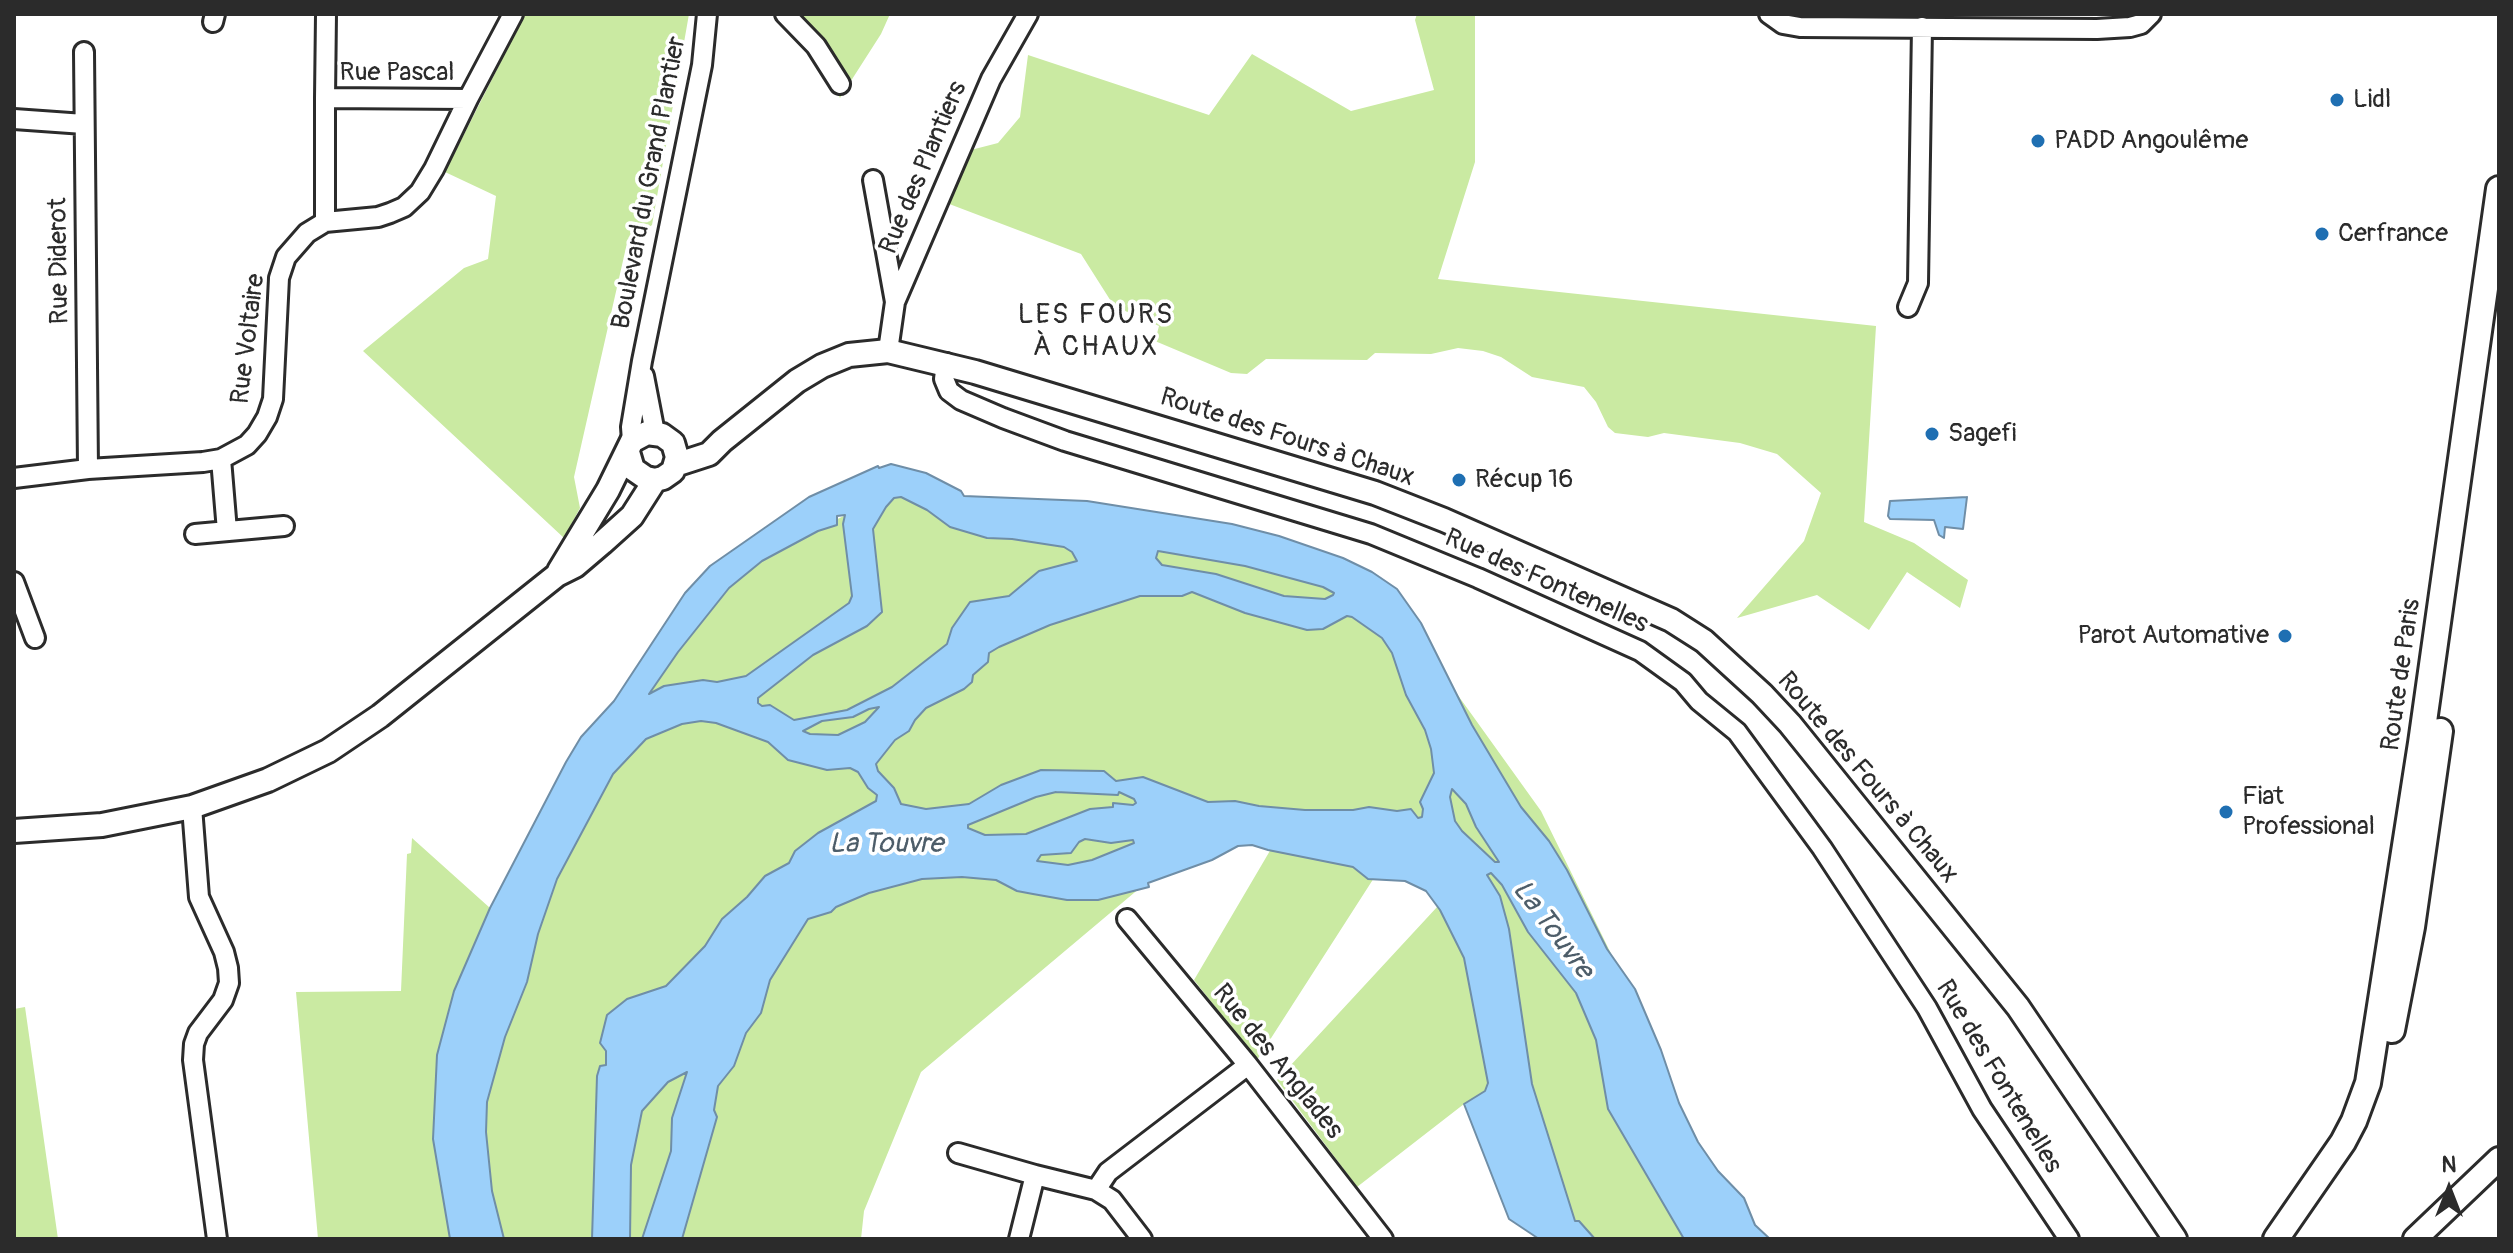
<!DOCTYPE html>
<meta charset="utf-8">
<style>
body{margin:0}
#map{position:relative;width:2513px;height:1253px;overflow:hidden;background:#fff;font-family:Pangolin,sans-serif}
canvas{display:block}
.frame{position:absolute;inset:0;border:16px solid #2b2b2b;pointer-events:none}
.north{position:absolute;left:2409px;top:1149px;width:80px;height:80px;-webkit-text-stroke:6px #fff;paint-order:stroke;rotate:0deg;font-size:22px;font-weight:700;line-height:32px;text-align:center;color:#2b2b2b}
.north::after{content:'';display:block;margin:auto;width:28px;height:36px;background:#2b2b2b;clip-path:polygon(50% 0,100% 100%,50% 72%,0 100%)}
</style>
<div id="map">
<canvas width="2513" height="1253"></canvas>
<div class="frame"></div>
<div class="north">N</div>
</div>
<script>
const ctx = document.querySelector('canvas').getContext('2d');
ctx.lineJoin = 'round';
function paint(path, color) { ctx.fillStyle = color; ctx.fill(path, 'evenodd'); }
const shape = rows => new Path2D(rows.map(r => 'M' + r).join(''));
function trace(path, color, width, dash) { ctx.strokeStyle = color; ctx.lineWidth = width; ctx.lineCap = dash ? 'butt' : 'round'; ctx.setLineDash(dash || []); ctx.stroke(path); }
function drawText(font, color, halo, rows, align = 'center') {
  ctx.font = font + ' Pangolin,sans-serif'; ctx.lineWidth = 7; ctx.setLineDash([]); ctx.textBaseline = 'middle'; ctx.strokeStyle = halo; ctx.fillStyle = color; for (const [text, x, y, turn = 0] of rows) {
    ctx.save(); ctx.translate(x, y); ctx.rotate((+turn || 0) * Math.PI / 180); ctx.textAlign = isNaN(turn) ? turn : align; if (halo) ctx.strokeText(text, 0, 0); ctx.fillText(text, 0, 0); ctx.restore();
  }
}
paint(shape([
 [525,14,689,14,652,225,627,243,574,477,580,508,564,538,363,351,464,268,488,259,496,196,445,172],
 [777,14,890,14,881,34,840,98,808,44],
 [1417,14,1475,14,1475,162,1438,279,1876,326,1864,522,1914,543,1968,580,1960,608,1907,572,1869,630,1817,595,1737,618,1804,541,1821,493,1777,454,1740,443,1664,433,1648,437,1615,433,1608,427,1596,402,1584,387,1532,377,1501,357,1483,351,1458,348,1431,354,1375,353,1367,360,1266,359,1247,374,1231,373,1155,341,1159,326,1114,306,1081,254,944,202,967,151,998,143,1020,117,1028,55,1209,115,1252,54,1351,111,1434,90,1415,20],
 [898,489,1140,522,1391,602,1541,811,1654,1041,1686,1130,1758,1239,1572,1239,1511,1085,1464,1104,1357,1187,1277,1080,1450,893,1381,867,1257,1060,1194,980,1271,849,1237,842,1147,882,921,1072,864,1211,861,1239,318,1239,296,992,401,991,407,854,411,853,412,838,490,908,685,620,741,567],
 [25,1007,58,1239,14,1239,14,1009]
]), '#caeaa2');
const water = shape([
 [891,464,926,473,961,491,964,496,1087,501,1232,524,1279,536,1343,558,1372,572,1397,589,1421,623,1472,725,1521,807,1549,841,1567,870,1607,949,1635,989,1661,1050,1679,1103,1698,1142,1718,1171,1744,1198,1755,1225,1770,1239,1684,1239,1608,1109,1596,1040,1576,993,1528,932,1502,885,1491,873,1487,875,1500,896,1509,929,1532,1084,1575,1221,1579,1221,1595,1239,1539,1239,1509,1219,1464,1104,1485,1091,1488,1083,1464,958,1440,910,1426,891,1405,881,1368,879,1353,867,1268,850,1252,845,1238,846,1212,860,1148,883,1149,887,1098,900,1067,900,1033,894,1017,891,996,880,962,877,922,879,869,893,836,907,831,912,808,919,770,980,761,1013,746,1033,734,1066,718,1086,714,1110,717,1117,682,1239,642,1239,671,1151,672,1118,687,1072,668,1082,642,1111,631,1165,630,1239,592,1239,597,1076,600,1066,606,1065,606,1051,600,1043,607,1015,627,999,666,986,705,946,722,919,747,897,765,876,789,863,795,851,818,833,876,801,877,795,868,788,858,772,850,768,827,770,788,760,768,742,716,723,701,721,682,724,646,739,613,774,557,879,538,934,527,982,505,1037,487,1102,486,1132,492,1191,504,1239,450,1239,433,1139,437,1055,454,991,490,908,566,762,581,737,614,701,685,593,710,566,809,497,878,466,879,468,891,464],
 [901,497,927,510,950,527,987,538,1012,539,1064,547,1072,552,1077,561,1039,571,1009,596,970,602,952,628,947,644,892,687,847,710,794,720,770,705,762,706,758,703,758,698,813,655,867,626,882,612,873,529,886,507,894,498,901,497],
 [845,515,843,524,852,596,849,603,746,676,717,682,703,680,664,686,649,694,678,652,729,588,762,561,818,531,837,525,837,516,845,515],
 [1158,551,1245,566,1323,587,1334,593,1333,595,1325,599,1284,596,1216,574,1162,565,1156,558,1158,551],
 [1192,592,1245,613,1307,630,1323,629,1347,616,1352,617,1382,638,1392,653,1406,695,1425,730,1431,749,1434,773,1420,802,1423,809,1422,817,1418,818,1411,809,1397,811,1369,807,1353,810,1305,810,1259,806,1235,801,1208,802,1143,777,1116,781,1104,771,1041,770,1001,785,969,804,926,809,901,804,894,788,878,771,876,764,895,740,909,731,915,720,926,708,964,689,972,682,973,675,988,662,989,653,999,647,1050,625,1140,596,1182,596,1192,592],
 [879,707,865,722,838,735,810,734,803,731,822,721,853,717,869,709,879,707],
 [1452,789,1466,804,1476,827,1499,862,1495,862,1462,831,1455,821,1450,797,1452,789],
 [1056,792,1118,795,1119,792,1134,799,1136,803,1133,805,1113,803,1113,807,1090,809,1026,834,985,835,968,828,968,825,1036,797,1056,792],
 [1085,839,1111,843,1133,840,1134,843,1092,860,1068,865,1037,861,1041,855,1071,853,1079,842,1085,839],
 [1967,497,1963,529,1945,527,1944,538,1939,535,1934,520,1890,519,1888,516,1890,501,1967,497]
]);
paint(water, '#9cd0fa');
trace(water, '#6f8ea7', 2);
const minor = shape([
 [326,14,325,98,468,99],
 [785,14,816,46,840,84],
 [1769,14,1783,24,1800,27,2097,29,2130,27,2141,24,2151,14],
 [213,22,215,14],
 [84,52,88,469],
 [325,98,325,222],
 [14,119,84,124],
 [873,180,895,302],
 [1908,307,1918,283,1922,27],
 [888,351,895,302,991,79,1028,14],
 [946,363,944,379,949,391,961,400,1003,418,1065,441,1371,534,1478,578,1640,651,1683,682,1699,701,1737,732,1822,848,1927,1008,1982,1109,2069,1239],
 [644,376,655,433],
 [632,441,631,427,642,361,702,65,707,14],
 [221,459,227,531],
 [14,478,88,469,203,462,221,459,247,445,257,434,267,417,273,399,279,278,286,257,307,233,325,222,378,217,390,213,404,207,420,192,434,169,468,99,513,14],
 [195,534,284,526],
 [14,582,35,638],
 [192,807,199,897,224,952,228,968,229,983,223,1000,198,1033,194,1044,193,1060,217,1239],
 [1127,919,1248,1065,1383,1239],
 [958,1153,1035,1175],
 [1096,1190,1112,1200,1142,1239],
 [1019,1239,1035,1175,1096,1190,1108,1172,1248,1065]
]);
const tertiary = shape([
 [675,465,709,454,722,441,797,381,822,366,849,355,888,351,975,372,1375,493,1444,520,1671,620,1704,641,1762,694,1790,724,2018,1007,2175,1239],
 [559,571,608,490,632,441,647,433,662,435,673,443,677,457,673,471,663,478,655,480,646,478,633,469,628,452],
 [14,831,102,825,192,807,268,780,328,751,380,716,557,575,575,566,602,543,632,516,655,480],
 [2415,1239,2499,1159]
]);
const secondary = shape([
 [2392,1030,2412,927,2440,731],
 [2276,1239,2343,1142,2354,1121,2368,1083,2421,743,2499,189]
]);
trace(minor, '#2b2b2b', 24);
trace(tertiary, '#2b2b2b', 28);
trace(secondary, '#2b2b2b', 30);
trace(minor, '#fff', 18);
trace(tertiary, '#fff', 22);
trace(secondary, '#fff', 24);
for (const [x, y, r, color] of [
 [2337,100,8,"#1f6fb2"],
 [2038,141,8,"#1f6fb2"],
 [2322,234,8,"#1f6fb2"],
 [1932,434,8,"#1f6fb2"],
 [1459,480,8,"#1f6fb2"],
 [2285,636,8,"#1f6fb2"],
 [2226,812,8,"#1f6fb2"]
]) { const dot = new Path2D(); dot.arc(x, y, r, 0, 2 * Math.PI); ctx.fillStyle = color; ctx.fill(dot); trace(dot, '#fff', 3); }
drawText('26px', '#2b2b2b', '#fff', [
 ["Rue Pascal",397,73],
 ["Rue des Plantiers",924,168,-67],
 ["Boulevard du Grand Plantier",650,183,-79],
 ["Rue Diderot",60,261,-91],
 ["Rue Voltaire",249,339,-83],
 ["Route des Fours à Chaux",1287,438,18],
 ["Rue des Fontenelles",1546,582,24],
 ["Route de Paris",2402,675,-82],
 ["Route des Fours à Chaux",1867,778,50],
 ["Rue des Anglades",1277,1062,51],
 ["Rue des Fontenelles",1998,1077,59]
]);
drawText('26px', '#2b2b2b', '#fff', [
 ["Lidl",2353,100],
 ["PADD Angoulême",2054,141],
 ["Cerfrance",2338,234],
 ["Sagefi",1948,434],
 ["Récup 16",1475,480],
 ["Parot Automative",2269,636,"right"],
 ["Fiat",2242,797],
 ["Professional",2242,827]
], 'left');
ctx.letterSpacing = '2px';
drawText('28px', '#2b2b2b', '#fff', [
 ["LES FOURS",1096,316],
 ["À CHAUX",1096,348]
]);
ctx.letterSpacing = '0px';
drawText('italic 28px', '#4d5d69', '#fff', [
 ["La Touvre",886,845],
 ["La Touvre",1552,930,53]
]);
</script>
